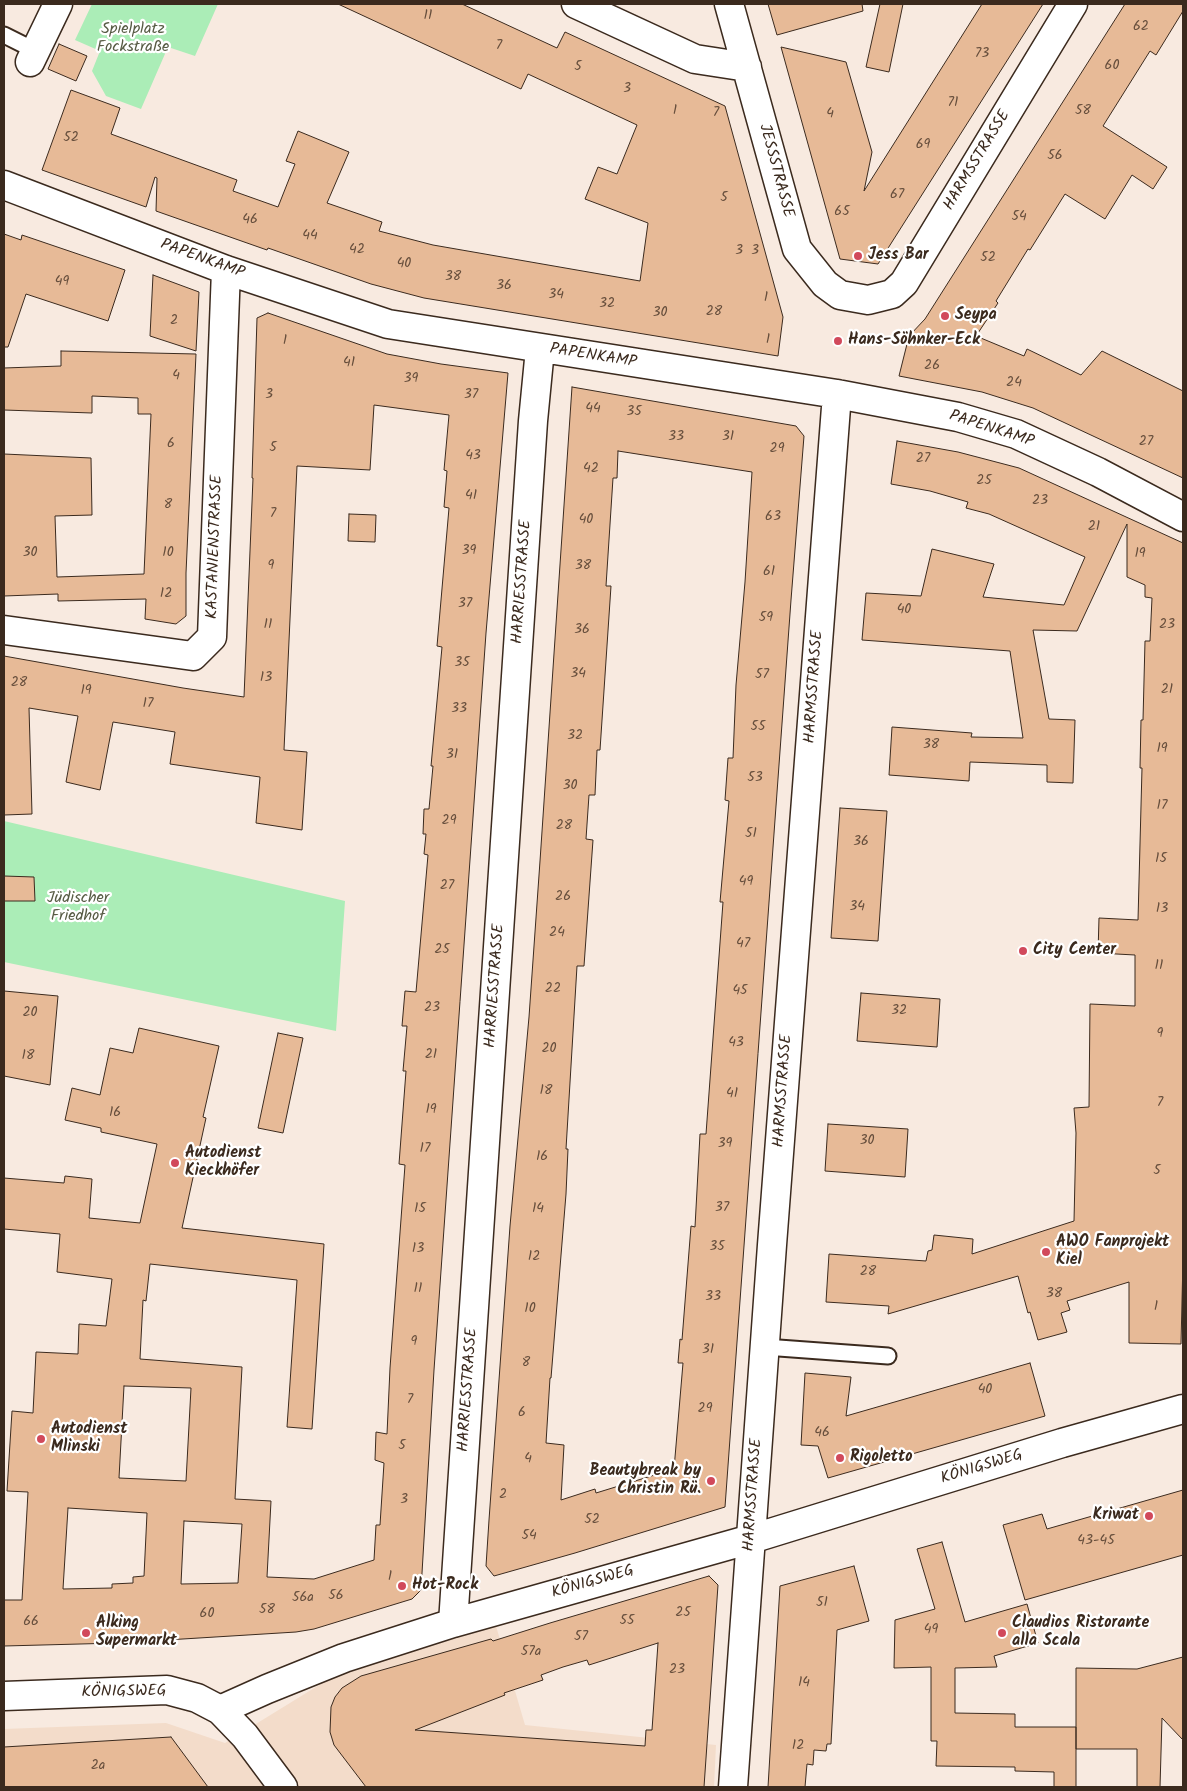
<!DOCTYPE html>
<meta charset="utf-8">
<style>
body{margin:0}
#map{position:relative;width:1187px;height:1791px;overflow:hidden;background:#f8eae0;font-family:Kalam,sans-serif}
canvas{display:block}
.frame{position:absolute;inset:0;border:5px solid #3b2a1e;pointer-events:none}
</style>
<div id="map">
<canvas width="1187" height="1791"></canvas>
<div class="frame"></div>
</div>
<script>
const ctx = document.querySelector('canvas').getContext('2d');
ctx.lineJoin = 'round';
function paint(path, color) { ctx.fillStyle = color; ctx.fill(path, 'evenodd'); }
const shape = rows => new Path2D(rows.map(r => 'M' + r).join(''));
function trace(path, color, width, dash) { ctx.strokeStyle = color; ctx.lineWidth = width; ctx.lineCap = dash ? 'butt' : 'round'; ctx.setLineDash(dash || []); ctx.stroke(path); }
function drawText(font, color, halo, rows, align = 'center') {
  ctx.font = font + ' Kalam,sans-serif'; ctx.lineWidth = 4.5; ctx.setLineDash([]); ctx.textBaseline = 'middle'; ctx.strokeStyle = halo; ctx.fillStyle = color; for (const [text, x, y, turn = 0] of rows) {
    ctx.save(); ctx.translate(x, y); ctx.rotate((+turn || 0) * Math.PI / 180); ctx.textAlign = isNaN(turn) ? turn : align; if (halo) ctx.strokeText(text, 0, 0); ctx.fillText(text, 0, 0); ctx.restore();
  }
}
paint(shape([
 [496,1626,525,1725,716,1745,714,1787,4,1787,4,1729,166,1723,225,1743,337,1674]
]), '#f3dcca');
paint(shape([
 [92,4,218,4,195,56,168,47,141,109,106,96,92,71,100,51,75,40],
 [4,821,345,901,336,1031,4,962]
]), '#abedb7');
const building = shape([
 [338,4,462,4,557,48,565,32,725,106,783,317,778,356,424,298,371,284,268,248,267,250,156,211,157,178,155,177,146,207,42,170,71,90,120,108,111,134,237,180,233,191,278,207,295,164,286,161,298,131,349,152,327,203,382,222,379,231,433,245,640,281,648,223,585,199,598,167,617,174,637,125,528,74,521,89,338,4],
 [768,4,862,4,863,11,777,35,768,4],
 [880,4,903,4,889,72,866,67,880,4],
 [982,4,1043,4,878,264,840,259,781,47,846,62,872,152,864,191,982,4],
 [1125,4,1183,4,1183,11,1156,55,1150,51,1103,126,1167,167,1153,189,1132,175,1105,219,1065,194,1030,250,1028,249,996,301,998,303,976,336,1024,356,1027,349,1081,375,1102,351,1183,391,1183,478,1033,408,982,392,899,376,909,336,925,319,1125,4],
 [59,44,87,56,76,81,48,69,59,44],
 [4,234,21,240,22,235,125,270,108,321,26,294,8,347,4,347,4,234],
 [153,275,199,292,196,351,150,336,153,275],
 [268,313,387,354,441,364,508,373,486,633,434,1370,421,1590,412,1599,314,1629,296,1632,118,1643,4,1646,4,1600,22,1600,28,1492,7,1491,12,1411,33,1413,36,1352,78,1354,79,1324,106,1326,112,1279,57,1272,60,1234,4,1229,4,1178,64,1183,65,1176,92,1179,89,1218,140,1223,157,1144,101,1132,101,1128,65,1120,72,1088,100,1095,110,1048,133,1053,139,1028,219,1046,203,1117,206,1118,182,1228,324,1244,312,1429,287,1427,297,1280,150,1264,146,1301,143,1300,140,1359,242,1367,235,1499,271,1501,267,1577,314,1579,374,1560,376,1525,380,1525,384,1463,375,1460,376,1432,387,1434,390,1368,405,1165,399,1164,406,1071,403,1071,407,1026,402,1026,405,991,416,992,428,855,424,854,426,834,423,834,424,809,429,809,433,766,431,766,442,647,437,646,449,508,444,507,447,471,444,470,449,415,374,405,370,470,297,466,284,750,307,752,302,830,256,823,260,777,170,764,175,732,113,722,100,790,66,782,78,716,29,708,32,814,4,815,4,656,183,688,244,697,253,478,252,478,257,318,268,313],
 [124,1386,191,1388,186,1481,119,1478,124,1386],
 [68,1508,147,1513,144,1576,133,1577,133,1583,112,1584,112,1588,63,1589,68,1508],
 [184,1521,242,1524,238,1583,181,1584,184,1521],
 [61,351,196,354,186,573,186,616,176,624,145,619,146,599,58,601,58,594,4,596,4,454,91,458,92,515,55,516,57,577,144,574,151,414,138,414,138,398,92,396,92,413,4,410,4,368,61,366,61,351],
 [572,387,796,426,804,436,791,600,725,1507,575,1553,494,1576,486,1566,489,1520,510,1226,529,1017,540,861,572,387],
 [618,451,752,472,745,582,736,685,733,758,728,758,725,800,729,801,720,902,723,902,706,1134,700,1134,695,1227,691,1226,682,1340,680,1339,678,1363,683,1363,674,1469,596,1493,595,1489,561,1500,564,1445,546,1443,550,1378,551,1378,566,1194,568,1149,566,1149,577,966,584,966,593,840,586,839,589,795,595,795,597,750,600,750,611,586,606,586,613,478,617,478,618,451],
 [897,441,958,452,1019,468,1183,543,1183,1259,1181,1344,1129,1343,1129,1282,1067,1301,1070,1310,1061,1313,1067,1332,1038,1340,1030,1312,1028,1313,1018,1276,888,1314,889,1306,826,1302,829,1254,926,1261,928,1251,932,1250,934,1235,973,1239,972,1254,1074,1221,1076,1133,1074,1108,1089,1107,1090,1004,1135,1006,1135,955,1098,953,1099,918,1138,920,1142,768,1140,768,1141,720,1143,720,1145,641,1150,641,1152,598,1145,597,1145,585,1127,577,1127,524,1077,631,1033,630,1049,719,1075,720,1073,783,1047,782,1047,765,970,762,969,781,889,775,892,727,972,733,971,737,1023,738,1010,651,862,640,866,593,921,596,932,549,994,564,983,597,1064,605,1085,557,989,514,966,508,968,502,930,491,891,484,897,441],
 [349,514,376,515,375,542,348,541,349,514],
 [840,808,887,811,878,941,831,938,840,808],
 [4,876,34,877,35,901,4,901,4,876],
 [4,991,58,996,50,1085,4,1076,4,991],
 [861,993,940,999,937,1047,857,1041,861,993],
 [278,1033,303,1038,283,1133,258,1128,278,1033],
 [828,1124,908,1129,905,1177,825,1171,828,1124],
 [1030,1363,1045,1416,828,1478,818,1446,801,1445,805,1373,851,1377,846,1416,1030,1363],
 [1183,1490,1183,1555,1025,1600,1003,1525,1042,1514,1047,1529,1183,1490],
 [942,1542,965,1622,1027,1604,1038,1643,994,1656,997,1667,955,1668,955,1713,1015,1714,1015,1727,1076,1727,1076,1787,1054,1787,1054,1772,1015,1771,1015,1767,936,1766,937,1741,931,1741,931,1667,894,1668,895,1620,935,1609,917,1549,942,1542],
 [854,1566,869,1621,837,1630,831,1744,827,1744,826,1751,814,1750,813,1765,807,1764,805,1787,768,1787,780,1586,854,1566],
 [709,1576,718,1585,704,1787,366,1787,334,1745,330,1732,331,1707,335,1697,342,1688,361,1676,491,1639,493,1641,550,1623,709,1576],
 [658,1643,652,1730,646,1730,645,1746,415,1730,505,1695,504,1693,543,1680,541,1675,563,1667,587,1660,589,1665,658,1643],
 [1183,1657,1183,1740,1162,1718,1160,1787,1137,1787,1137,1749,1076,1749,1076,1668,1137,1669,1183,1657],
 [171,1737,208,1787,4,1787,4,1747,171,1737]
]);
paint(building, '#e7ba97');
trace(building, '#3b2a1e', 1);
const lane = shape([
 [4,35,36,51],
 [765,1347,888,1356]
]);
const street = shape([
 [576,4,695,59,747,67],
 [729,4,797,249,825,284,840,295,868,300,892,294,904,283,1073,4],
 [30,62,58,4],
 [4,185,226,270,388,324,837,394,958,417,1016,434,1098,472,1183,517],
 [4,630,193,656,212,637,226,270],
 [453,1623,533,421,540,349],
 [220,1710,267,1689,344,1658,453,1623,751,1539,1062,1443,1183,1409],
 [733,1787,772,1245,837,394]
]);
const secondary = shape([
 [4,1696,167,1690,197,1698,220,1710,245,1736,283,1787]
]);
trace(lane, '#3b2a1e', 19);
trace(street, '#3b2a1e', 31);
trace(secondary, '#3b2a1e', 31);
trace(lane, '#fff', 15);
trace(street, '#fff', 28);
trace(secondary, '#fff', 28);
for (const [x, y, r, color] of [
 [858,256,5,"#d1495b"],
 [945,316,5,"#d1495b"],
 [838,341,5,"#d1495b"],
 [1023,951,5,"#d1495b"],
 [175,1163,5,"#d1495b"],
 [1046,1252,5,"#d1495b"],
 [41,1439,5,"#d1495b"],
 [840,1458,5,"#d1495b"],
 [711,1481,5,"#d1495b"],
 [1149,1516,5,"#d1495b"],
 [402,1586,5,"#d1495b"],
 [86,1633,5,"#d1495b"],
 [1002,1633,5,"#d1495b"]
]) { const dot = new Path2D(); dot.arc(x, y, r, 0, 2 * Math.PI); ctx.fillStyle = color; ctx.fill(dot); trace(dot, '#fff', 2); }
drawText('14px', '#664e3c', null, [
 ["11",428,17],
 ["62",1141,28],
 ["7",499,47],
 ["73",982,55],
 ["60",1112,67],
 ["5",578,68],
 ["3",627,90],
 ["71",953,104],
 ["1",675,112],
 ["58",1083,112],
 ["7",716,114],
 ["4",830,115],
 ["52",71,139],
 ["69",923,146],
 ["56",1055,157],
 ["67",897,196],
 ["5",724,199],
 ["65",842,213],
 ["54",1019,218],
 ["46",250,221],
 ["44",310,237],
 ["42",357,251],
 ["3",739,252],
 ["3",755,252],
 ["52",988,259],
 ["40",404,265],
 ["38",453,278],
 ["49",62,283],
 ["36",504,287],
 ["34",556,296],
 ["1",766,299],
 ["32",607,305],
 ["28",714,313],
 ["30",660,314],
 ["2",174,322],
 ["1",768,341],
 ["1",285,342],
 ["41",349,364],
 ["26",932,367],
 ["4",176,377],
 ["39",411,380],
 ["24",1014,384],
 ["3",269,396],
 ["37",471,396],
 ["44",593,410],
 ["35",634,413],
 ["33",676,438],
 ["31",728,438],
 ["27",1146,443],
 ["6",171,445],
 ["5",273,449],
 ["29",777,450],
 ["43",473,457],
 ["27",923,460],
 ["42",591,470],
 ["25",984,482],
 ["41",471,497],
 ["23",1040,502],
 ["8",168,506],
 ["7",273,515],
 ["63",773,518],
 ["40",586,521],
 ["21",1094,528],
 ["39",469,552],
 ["30",30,554],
 ["10",168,554],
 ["19",1140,555],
 ["9",271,567],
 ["38",583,567],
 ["61",769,573],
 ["12",166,595],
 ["37",465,605],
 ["40",904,611],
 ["59",766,619],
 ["11",268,626],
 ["23",1167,626],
 ["36",582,631],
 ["35",462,664],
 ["34",578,675],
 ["57",762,676],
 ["13",266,679],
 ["28",19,684],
 ["21",1167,691],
 ["19",86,692],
 ["17",148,705],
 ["33",459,710],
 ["55",758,728],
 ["32",575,737],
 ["38",931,746],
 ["19",1162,750],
 ["31",452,756],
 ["53",755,779],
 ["30",570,787],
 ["17",1162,807],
 ["29",449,822],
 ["28",564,827],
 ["51",751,835],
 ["36",861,843],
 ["15",1161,860],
 ["49",746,883],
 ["27",447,887],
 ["26",563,898],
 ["34",857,908],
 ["13",1162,910],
 ["24",557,934],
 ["47",743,945],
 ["25",442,951],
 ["11",1159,967],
 ["22",553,990],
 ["45",740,992],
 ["23",432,1009],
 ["32",899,1012],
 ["20",30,1014],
 ["9",1160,1035],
 ["43",736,1044],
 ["20",549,1050],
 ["21",431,1056],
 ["18",28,1057],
 ["18",546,1092],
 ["41",732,1095],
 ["7",1160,1104],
 ["19",431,1111],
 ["16",115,1114],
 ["30",867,1142],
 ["39",725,1145],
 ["17",425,1150],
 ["16",542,1158],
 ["5",1157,1172],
 ["37",722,1209],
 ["15",420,1210],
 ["14",538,1210],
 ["35",717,1248],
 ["13",418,1250],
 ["12",534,1258],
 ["28",868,1273],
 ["11",418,1290],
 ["38",1054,1295],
 ["33",713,1298],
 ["1",1156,1308],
 ["10",530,1310],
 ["9",414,1343],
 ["31",708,1351],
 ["8",526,1364],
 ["40",985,1391],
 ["7",410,1401],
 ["29",705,1410],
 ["6",522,1414],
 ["46",822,1434],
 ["5",402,1447],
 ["4",528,1460],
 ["2",503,1496],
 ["3",404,1501],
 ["52",592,1521],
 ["54",529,1537],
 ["43-45",1096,1542],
 ["1",390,1578],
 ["56",336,1597],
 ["56a",303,1599],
 ["51",822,1604],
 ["58",267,1611],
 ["25",683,1614],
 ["60",207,1615],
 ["55",627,1622],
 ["66",31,1623],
 ["49",931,1631],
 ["57",581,1638],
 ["57a",531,1653],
 ["23",677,1671],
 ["14",804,1684],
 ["12",798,1747],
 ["2a",98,1767]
]);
drawText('16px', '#575b44', '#fff', [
 ["Spielplatz",133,30],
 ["Fockstraße",133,48],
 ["Jüdischer",78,899],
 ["Friedhof",78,917]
]);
drawText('16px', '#3b2a1e', '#fff', [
 ["HARMSSTRASSE",978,161,-59],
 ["JESSSTRASSE",775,171,75],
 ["PAPENKAMP",202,260,20],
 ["PAPENKAMP",593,357,9],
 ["PAPENKAMP",991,430,18],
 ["KASTANIENSTRASSE",216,547,-88],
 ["HARRIESSTRASSE",523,582,-86],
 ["HARMSSTRASSE",815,687,-86],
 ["HARRIESSTRASSE",496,986,-86],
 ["HARMSSTRASSE",784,1091,-86],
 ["HARRIESSTRASSE",469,1390,-86],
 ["KÖNIGSWEG",982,1468,-17],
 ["HARMSSTRASSE",754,1495,-86],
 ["KÖNIGSWEG",593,1583,-16],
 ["KÖNIGSWEG",124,1693,-1]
]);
drawText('bold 16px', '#3b2a1e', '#fff', [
 ["Jess Bar",868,256],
 ["Seypa",955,316],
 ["Hans-Söhnker-Eck",848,341],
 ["City Center",1033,951],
 ["Autodienst",185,1154],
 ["Kieckhöfer",185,1172],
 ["AWO Fanprojekt",1056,1243],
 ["Kiel",1056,1261],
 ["Autodienst",51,1430],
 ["Mlinski",51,1448],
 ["Rigoletto",850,1458],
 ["Beautybreak by",701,1472,"right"],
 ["Christin Rü.",701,1490,"right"],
 ["Kriwat",1139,1516,"right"],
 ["Hot-Rock",412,1586],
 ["Alking",96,1624],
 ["Supermarkt",96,1642],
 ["Claudios Ristorante",1012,1624],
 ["alla Scala",1012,1642]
], 'left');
</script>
